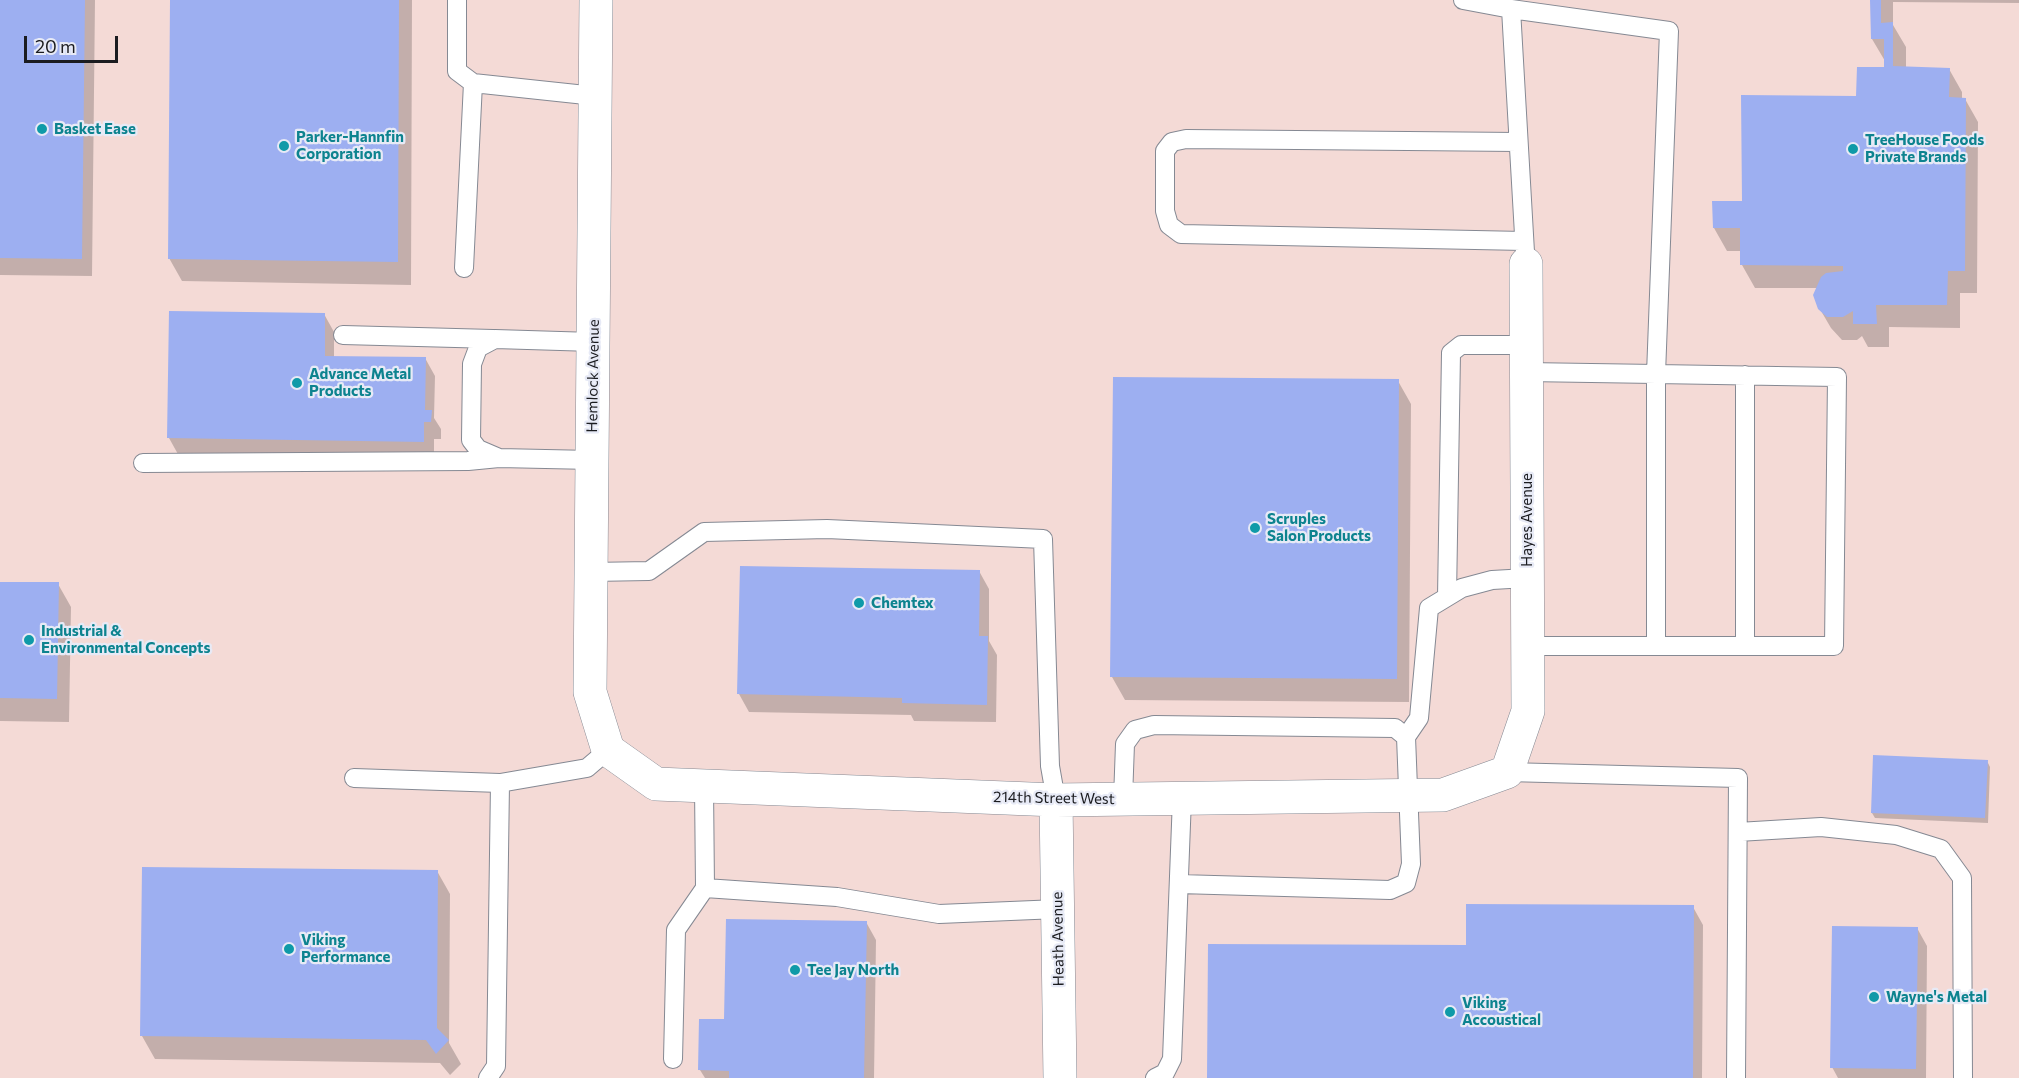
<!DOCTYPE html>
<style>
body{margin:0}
#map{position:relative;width:2019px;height:1078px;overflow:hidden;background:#e7eaf6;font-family:Commissioner,sans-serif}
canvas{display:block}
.scale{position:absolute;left:24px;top:36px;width:94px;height:27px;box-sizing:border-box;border:3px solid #1b1c20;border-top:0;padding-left:8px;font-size:18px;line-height:21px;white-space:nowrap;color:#1b1c20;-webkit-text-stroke:4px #e7eaf6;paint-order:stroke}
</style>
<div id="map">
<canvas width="2019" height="1078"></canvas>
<div class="scale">20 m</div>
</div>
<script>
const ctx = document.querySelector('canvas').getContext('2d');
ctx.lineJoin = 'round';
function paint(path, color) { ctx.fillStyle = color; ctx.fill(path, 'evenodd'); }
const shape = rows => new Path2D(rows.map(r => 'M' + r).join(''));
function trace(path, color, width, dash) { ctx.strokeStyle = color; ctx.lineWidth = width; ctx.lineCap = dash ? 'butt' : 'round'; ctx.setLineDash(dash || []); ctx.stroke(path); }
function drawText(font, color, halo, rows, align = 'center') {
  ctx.font = font + ' Commissioner,sans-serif'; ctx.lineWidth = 4.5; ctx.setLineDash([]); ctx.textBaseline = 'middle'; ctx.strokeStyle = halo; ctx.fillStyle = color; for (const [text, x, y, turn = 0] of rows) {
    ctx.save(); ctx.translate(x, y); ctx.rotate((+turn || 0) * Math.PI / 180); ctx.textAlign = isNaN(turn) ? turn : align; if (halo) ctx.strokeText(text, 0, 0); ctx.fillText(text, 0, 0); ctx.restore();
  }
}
paint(shape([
 [0,0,2019,0,2019,1078,0,1078]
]), '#f4dad6');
paint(shape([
 [0,0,95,0,92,276,0,275],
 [172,0,412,0,411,285,182,281,169,258],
 [1872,0,2019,0,2019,3,1893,2,1893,25,1906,47,1906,68,1949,69,1962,92,1962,99,1965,99,1978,122,1977,293,1960,293,1960,328,1889,327,1889,347,1868,347,1862,336,1857,340,1842,340,1831,328,1817,304,1817,288,1755,288,1742,265,1742,251,1727,251,1714,228,1858,98,1885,69,1885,61,1872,39],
 [324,314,334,332,334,357,425,358,435,376,434,418,441,429,441,439,434,439,434,459,179,456,169,438],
 [1398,381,1411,404,1409,702,1125,700,1112,677],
 [741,567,979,571,989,589,989,641,997,655,996,722,914,721,911,715,749,712,739,694],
 [0,583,58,584,71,607,69,722,0,721],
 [1987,761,1990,767,1988,823,1875,818,1872,813],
 [437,871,450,894,449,1043,461,1064,450,1075,440,1063,155,1059,142,1036],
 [1693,907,1703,925,1702,1078,1208,1078,1467,947],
 [866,922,876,940,874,1078,705,1078,700,1070],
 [1917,928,1927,946,1926,1078,1838,1078,1832,1067]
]), '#0003');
paint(shape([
 [0,0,85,0,82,259,0,258],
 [170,0,399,0,398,262,168,259],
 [1870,0,1881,0,1881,23,1893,22,1893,66,1950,68,1949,97,1966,98,1965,271,1948,271,1947,305,1876,305,1877,324,1853,324,1853,311,1843,317,1827,317,1818,309,1813,295,1821,277,1826,273,1843,271,1843,266,1740,265,1740,228,1713,228,1712,201,1742,201,1741,95,1856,96,1857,67,1884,67,1884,39,1871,39],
 [169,311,325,313,325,356,426,357,425,410,432,410,431,422,424,422,424,442,167,438],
 [1113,377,1399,379,1397,679,1110,677],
 [740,566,980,570,979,636,988,636,987,705,902,703,902,698,737,694],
 [0,582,59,582,57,699,0,698],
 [1873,755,1988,760,1985,818,1871,813],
 [142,867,438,870,437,1028,449,1040,436,1054,426,1040,140,1036],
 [1466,904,1694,905,1693,1078,1207,1078,1208,944,1466,945],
 [726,919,867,921,864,1078,729,1078,729,1071,698,1070,699,1019,724,1019],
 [1832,926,1918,927,1916,1069,1830,1068]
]), '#9daff1');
const lane = shape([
 [457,0,457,71,473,83,595,96],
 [1463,0,1511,9,1525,252],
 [1511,9,1669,31,1656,374,1837,377,1834,646,1656,646],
 [1518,142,1186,139,1172,142,1165,151,1165,211,1169,225,1181,234,1524,241],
 [464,268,473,83],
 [343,335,493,339],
 [1526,372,1656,374,1656,646,1528,646],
 [592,460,499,458,478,449,471,440,472,364,478,348,495,339,593,342],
 [143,463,468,461,499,458],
 [591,572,649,571,704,532,827,529,1043,539,1050,766,1056,800],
 [1447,597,1451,353,1461,345,1526,345],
 [1745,646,1745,375],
 [1406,737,1419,718,1429,608,1462,588,1492,580,1527,578],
 [1507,772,1738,778,1736,1078],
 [354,778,500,783],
 [704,786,705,888,837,897,939,914,1058,909],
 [1123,799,1125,744,1135,730,1154,725,1395,728,1406,737,1411,864,1406,883,1390,890,1179,884],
 [1738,832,1821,827,1896,835,1941,849,1962,878,1963,1078],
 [673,1059,676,930,705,888],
 [488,1078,496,1066,500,783,587,768,608,750],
 [1155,1078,1165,1073,1172,1059,1182,798]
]);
const street = shape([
 [596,0,590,692,608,750,656,784,1056,800,1443,795,1507,772,1528,711,1526,264],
 [1056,800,1060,1078]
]);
trace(lane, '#858993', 20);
trace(street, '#858993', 34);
trace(lane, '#fff', 18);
trace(street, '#fff', 33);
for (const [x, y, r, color] of [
 [42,129,6,"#0f9aa8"],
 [284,146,6,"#0f9aa8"],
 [1853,149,6,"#0f9aa8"],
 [297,383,6,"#0f9aa8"],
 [1255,528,6,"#0f9aa8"],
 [859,603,6,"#0f9aa8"],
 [29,640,6,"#0f9aa8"],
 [289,949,6,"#0f9aa8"],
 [795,970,6,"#0f9aa8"],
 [1874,997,6,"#0f9aa8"],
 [1450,1012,6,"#0f9aa8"]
]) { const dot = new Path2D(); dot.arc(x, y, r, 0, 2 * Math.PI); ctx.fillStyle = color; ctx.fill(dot); trace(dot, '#e7eaf6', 2); }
drawText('bold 15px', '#0d838f', '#e7eaf6', [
 ["Basket Ease",54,129],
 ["Parker-Hannfin",296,137],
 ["Corporation",296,154],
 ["TreeHouse Foods",1865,140],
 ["Private Brands",1865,157],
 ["Advance Metal",309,374],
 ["Products",309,391],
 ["Scruples",1267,519],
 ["Salon Products",1267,536],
 ["Chemtex",871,603],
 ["Industrial &",41,631],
 ["Environmental Concepts",41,648],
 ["Viking",301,940],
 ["Performance",301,957],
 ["Tee Jay North",807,970],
 ["Wayne's Metal",1886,997],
 ["Viking",1462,1003],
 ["Accoustical",1462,1020]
], 'left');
drawText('15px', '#1b1c20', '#e7eaf6', [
 ["Hemlock Avenue",593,376,-89],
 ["Hayes Avenue",1527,520,-90],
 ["214th Street West",1054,798,1],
 ["Heath Avenue",1058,939,-91]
]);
</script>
